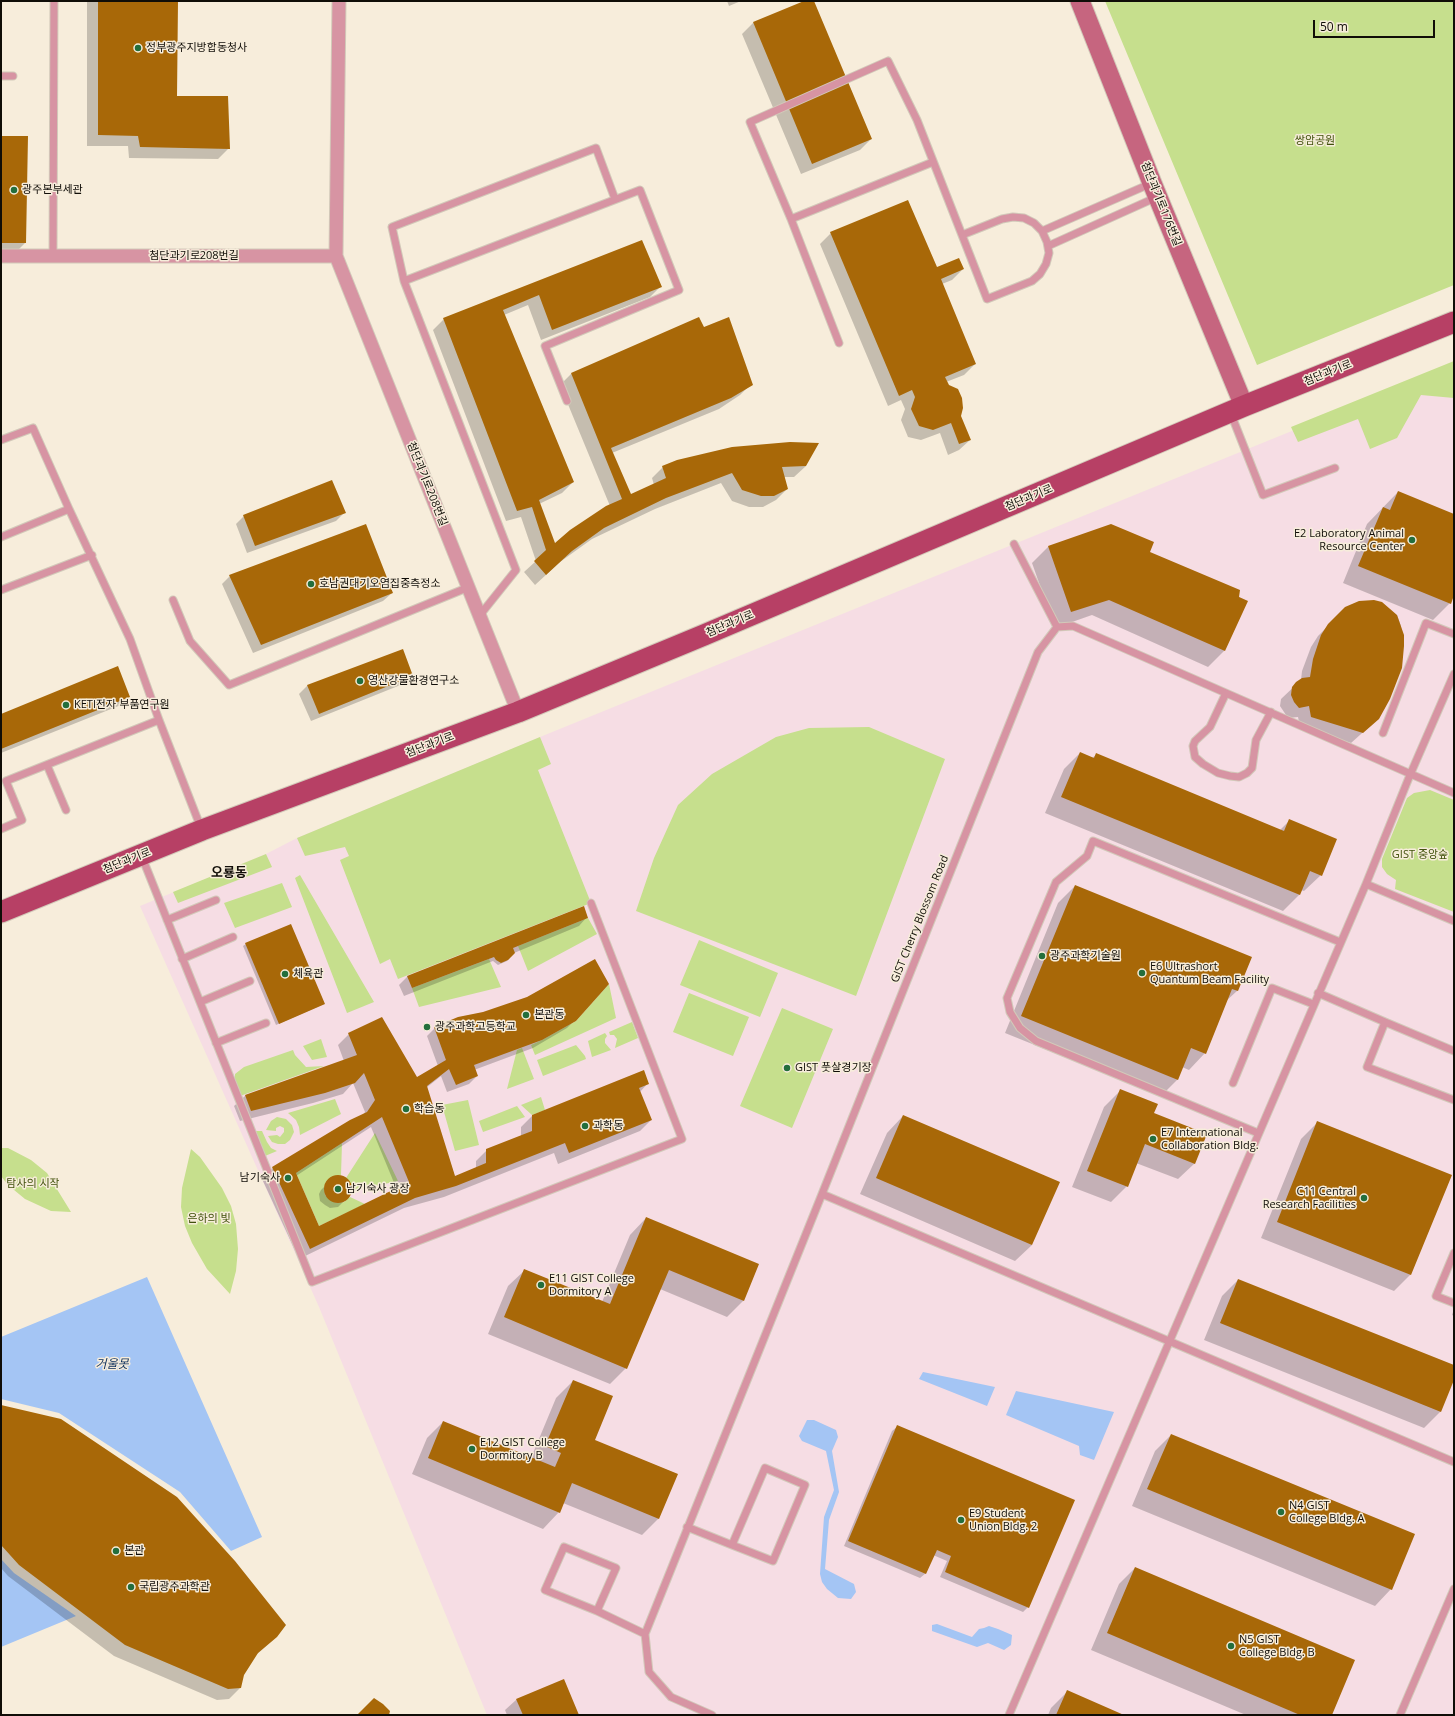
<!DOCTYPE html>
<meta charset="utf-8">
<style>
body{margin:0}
#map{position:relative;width:1455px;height:1716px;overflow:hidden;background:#f7eddb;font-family:"Open Sans",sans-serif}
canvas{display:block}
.frame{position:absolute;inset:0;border:2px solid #100d07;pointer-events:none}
.scale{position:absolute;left:1313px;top:20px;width:122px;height:18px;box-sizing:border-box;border:2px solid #100d07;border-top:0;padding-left:5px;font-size:12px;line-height:14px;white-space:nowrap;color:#100d07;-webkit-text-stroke:3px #f7eddb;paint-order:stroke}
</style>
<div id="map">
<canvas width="1455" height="1716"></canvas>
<div class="frame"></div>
<div class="scale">50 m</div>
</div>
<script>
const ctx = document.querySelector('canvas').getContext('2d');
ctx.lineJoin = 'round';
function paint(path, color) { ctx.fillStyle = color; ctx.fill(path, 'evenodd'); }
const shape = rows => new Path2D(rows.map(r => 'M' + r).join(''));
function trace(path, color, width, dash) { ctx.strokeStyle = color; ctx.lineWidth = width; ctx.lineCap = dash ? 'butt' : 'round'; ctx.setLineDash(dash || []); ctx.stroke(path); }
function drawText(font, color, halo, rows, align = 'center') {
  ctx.font = font + ' "Open Sans","Noto Sans KR",sans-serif'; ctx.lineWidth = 3; ctx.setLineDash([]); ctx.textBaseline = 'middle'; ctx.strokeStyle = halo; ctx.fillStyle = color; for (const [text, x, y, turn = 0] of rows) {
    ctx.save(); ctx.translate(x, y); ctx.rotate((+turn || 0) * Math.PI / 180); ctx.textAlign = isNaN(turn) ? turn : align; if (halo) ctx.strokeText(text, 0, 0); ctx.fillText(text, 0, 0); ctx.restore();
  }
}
paint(shape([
 [1454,365,1454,1715,487,1715,319,1307,140,906,266,854,297,838,540,737]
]), '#f6dde4');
paint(shape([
 [1105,1,1454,1,1454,285,1257,365],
 [1454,361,1454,398,1421,395,1397,438,1370,449,1358,419,1298,442,1291,427],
 [869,727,945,759,856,996,636,911,654,858,678,805,712,774,776,737,809,728],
 [540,737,551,764,538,770,591,903,398,979,390,959,380,964,340,860,349,856,345,847,305,856,297,838],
 [1430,790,1454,800,1454,912,1395,889,1396,880,1387,874,1382,867,1382,859,1407,798,1414,793],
 [266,854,272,867,178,903,173,892],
 [300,875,374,1002,347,1013,295,878],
 [282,883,292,907,235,928,224,903],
 [588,918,597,934,528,971,518,946],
 [699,940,778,973,760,1017,680,985],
 [489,959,501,987,419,1007,412,988],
 [609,984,616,1018,535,1055,531,1045,542,1040,576,1021],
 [689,993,749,1017,733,1056,673,1032],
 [782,1008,833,1029,792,1128,740,1106],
 [632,1022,638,1038,615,1048,617,1039,614,1035,610,1035,609,1032],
 [605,1033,607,1036,605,1039,605,1043,611,1050,592,1057,588,1041],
 [321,1039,327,1057,312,1060,303,1046],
 [576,1045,585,1056,586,1059,543,1076,537,1060],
 [522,1048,534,1079,507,1089,517,1050],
 [293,1050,295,1055,306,1067,324,1066,240,1096,235,1082,235,1074,244,1067],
 [541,1097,545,1110,532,1115,521,1105],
 [335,1099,341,1114,300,1135,299,1127,296,1120,288,1113],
 [468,1100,479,1145,455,1151,442,1105],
 [517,1106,525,1117,483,1132,479,1121],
 [277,1117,286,1119,292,1125,294,1132,290,1140,285,1144,278,1144,272,1142,268,1136,277,1135,280,1137,284,1132,284,1128,280,1126,276,1128,276,1131,266,1130,271,1121],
 [256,1131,262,1131,267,1142,271,1148,277,1151,265,1156],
 [375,1133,398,1181,352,1191,350,1183,346,1178],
 [342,1143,341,1175,333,1177,326,1183,324,1188,325,1195,330,1200,336,1203,344,1202,350,1197,365,1204,319,1226,296,1173],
 [1,1148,8,1148,31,1160,47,1173,71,1212,51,1211,25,1199,8,1185,1,1176],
 [191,1149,200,1157,222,1188,231,1206,236,1224,238,1249,236,1271,230,1294,207,1269,192,1243,185,1226,181,1207,182,1188]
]), '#c6df8d');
paint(shape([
 [147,1277,262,1537,231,1551,180,1492,59,1413,1,1399,1,1337],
 [923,1372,995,1387,987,1406,919,1379],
 [1016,1391,1114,1412,1094,1460,1080,1455,1079,1446,1006,1415],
 [807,1420,814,1420,836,1430,838,1437,832,1451,839,1492,829,1520,825,1569,854,1584,856,1592,851,1599,838,1598,827,1589,822,1582,820,1574,824,1517,834,1490,826,1451,802,1441,799,1436],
 [1,1559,14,1573,76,1616,1,1647],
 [937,1624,972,1637,979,1629,984,1628,989,1626,998,1629,1012,1635,1011,1645,1004,1650,988,1643,977,1647,932,1631,932,1625]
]), '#a4c5f4');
paint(shape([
 [87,1,177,1,176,97,229,148,218,159,129,158,128,146,87,146],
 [727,1,741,1,729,6],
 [806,1,813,1,871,139,860,150,801,174,742,34,753,23],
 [1,137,25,243,14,254,1,254],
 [831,233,936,268,963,269,952,280,942,284,975,364,964,375,946,382,970,440,959,450,948,455,940,433,921,440,908,437,901,420,905,409,901,400,888,406,820,244],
 [641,241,661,286,650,297,541,340,528,305,504,315,573,482,562,493,539,504,554,545,610,506,560,385,571,374,704,328,751,384,740,395,719,409,612,453,631,496,654,485,652,478,663,467,806,466,794,477,784,477,787,489,776,500,763,507,749,507,732,501,721,483,655,509,592,539,560,562,535,585,524,572,536,561,521,517,506,521,433,330,444,319],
 [1398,492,1454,515,1454,593,1450,603,1433,620,1343,583,1367,524],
 [344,513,336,521,247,553,236,524,244,516],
 [1048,547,1148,553,1247,601,1224,651,1208,667,1092,615,1055,628,1032,563],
 [230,576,392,593,383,601,253,653,222,584],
 [1346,608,1397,615,1401,626,1403,646,1379,718,1351,743,1300,727,1298,717,1288,718,1280,706,1281,699,1301,680,1302,671,1311,647,1318,636],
 [402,650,411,676,403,684,311,721,299,694,307,686],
 [129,696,121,705,1,753,1,715],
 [1080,753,1092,758,1096,755,1280,830,1289,821,1321,875,1304,891,1301,890,1299,895,1283,911,1045,813,1064,769],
 [1075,886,1251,958,1237,991,1226,1001,1205,1053,1189,1070,1182,1067,1177,1080,1161,1096,1005,1033,1058,903],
 [583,907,587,917,579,926,514,953,507,961,498,965,493,961,404,996,399,985,407,977],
 [246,944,324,1004,276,1025,243,946],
 [381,1019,417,1079,438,1066,427,1036,435,1028,575,1020,567,1028,533,1048,474,1070,477,1076,469,1084,447,1092,441,1076,426,1088,455,1177,476,1168,476,1161,487,1150,521,1136,521,1127,532,1116,648,1083,640,1092,651,1120,640,1131,558,1164,554,1153,444,1197,404,1208,299,1259,262,1179,273,1168,363,1115,365,1112,353,1083,343,1094,313,1103,240,1121,234,1106,245,1096,344,1061,338,1045,349,1034],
 [371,1127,397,1190,319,1228,296,1176],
 [1121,1090,1153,1113,1195,1163,1178,1179,1136,1163,1127,1186,1111,1202,1072,1187,1104,1107],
 [903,1116,1032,1245,1015,1261,860,1194,887,1133],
 [1317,1123,1450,1175,1410,1275,1394,1291,1261,1238,1301,1139],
 [340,1176,349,1184,351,1191,349,1196,338,1207,330,1208,325,1205,320,1201,319,1194,321,1190,333,1178],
 [646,1218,758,1265,743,1301,727,1317,660,1289,626,1368,610,1384,488,1334,508,1286,525,1270,602,1302,630,1235],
 [1238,1280,1454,1366,1454,1377,1440,1412,1424,1428,1204,1340,1222,1296],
 [1454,1309,1454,1316,1452,1315],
 [573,1381,593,1440,677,1474,658,1519,642,1535,563,1503,559,1512,543,1529,412,1474,427,1438,443,1422,531,1458,556,1398],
 [1,1406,277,1636,255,1656,243,1674,240,1688,229,1699,217,1700,114,1656,8,1576,1,1568],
 [898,1426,1028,1607,1023,1612,940,1577,947,1561,933,1555,926,1573,920,1578,844,1546,892,1431],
 [1171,1435,1391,1589,1375,1606,1132,1506,1155,1451],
 [1135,1568,1331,1715,1246,1715,1091,1650,1119,1584],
 [1067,1692,1121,1715,1048,1715,1051,1708],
 [516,1700,578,1715,507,1715,505,1710]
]), '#0003');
paint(shape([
 [98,1,178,1,177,96,228,96,230,149,140,147,138,136,98,135],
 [804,1,814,1,872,139,812,164,753,22],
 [1,136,28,136,26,243,1,243],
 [908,200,937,267,959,258,964,269,941,279,976,364,945,377,949,385,958,389,962,398,963,408,961,416,971,440,959,444,951,423,933,430,919,426,911,409,915,397,912,390,899,396,830,232],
 [642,240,662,287,552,330,539,295,503,310,574,482,539,500,555,543,570,530,606,506,622,499,571,373,699,317,704,327,729,317,753,385,731,398,611,448,631,494,666,478,662,466,677,460,732,447,790,442,819,443,806,466,782,467,788,489,774,496,761,496,742,490,732,473,666,498,604,528,572,551,546,575,534,561,546,550,532,507,517,511,443,318],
 [332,480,346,513,255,546,243,515],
 [1398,491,1454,514,1454,595,1451,604,1358,566,1383,507,1390,510],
 [366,524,393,593,261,645,229,575],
 [1111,524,1154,542,1150,552,1240,590,1239,597,1248,601,1225,651,1109,600,1071,612,1048,546],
 [1374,600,1382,602,1397,615,1404,635,1404,646,1402,668,1390,699,1379,719,1363,733,1311,717,1309,706,1299,708,1294,702,1291,695,1292,687,1296,682,1302,678,1310,677,1313,659,1321,635,1328,624,1345,607,1359,601],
 [403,649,413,676,319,714,307,685],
 [118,666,130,697,1,749,1,714],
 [1080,752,1094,758,1096,753,1284,831,1289,819,1337,839,1322,876,1310,871,1300,895,1061,797],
 [1075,885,1252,957,1238,991,1232,989,1206,1054,1191,1048,1178,1080,1021,1016],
 [584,906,588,918,513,948,515,953,508,960,501,963,496,960,494,957,412,988,407,976],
 [291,924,325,1004,279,1024,245,943],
 [595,959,609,984,576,1021,542,1040,474,1065,478,1076,456,1085,449,1069,427,1086,455,1176,486,1163,486,1149,532,1131,532,1115,644,1070,649,1084,639,1088,652,1120,569,1153,565,1143,456,1186,415,1198,310,1249,272,1167,350,1120,367,1112,375,1100,364,1073,355,1083,325,1093,251,1111,245,1095,357,1055,348,1033,382,1017,417,1077,446,1060,434,1027,458,1017,483,1012,527,997],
 [382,1117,409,1182,319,1226,296,1173],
 [1120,1089,1158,1104,1154,1113,1207,1134,1195,1164,1145,1144,1128,1187,1087,1171],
 [903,1115,1060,1182,1032,1245,876,1178],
 [1317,1121,1452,1175,1411,1275,1277,1222],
 '324 1189a14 14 0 1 1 28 0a14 14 0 1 1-28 0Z',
 [646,1217,759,1264,744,1301,669,1270,627,1369,504,1317,524,1269,610,1304],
 [1238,1279,1454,1365,1454,1380,1441,1412,1220,1323],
 [573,1380,613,1396,595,1440,678,1474,659,1519,572,1483,560,1513,428,1458,443,1421,555,1467,561,1453,545,1446],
 [1,1405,61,1419,177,1497,235,1561,286,1625,277,1637,258,1653,244,1675,241,1688,228,1689,125,1645,19,1565,1,1545],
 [897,1425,1075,1500,1029,1608,945,1572,951,1556,937,1550,926,1574,848,1541],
 [1171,1434,1415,1534,1392,1590,1147,1489],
 [1135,1567,1355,1660,1332,1715,1300,1715,1107,1633],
 [564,1679,579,1715,523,1715,516,1699],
 [1067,1690,1124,1715,1056,1715],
 [374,1698,383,1704,390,1711,389,1715,357,1715]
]), '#a86808');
const lane = shape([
 [1,76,13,76],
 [791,219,750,122,888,61,917,120,962,235,987,299,1032,281,1040,274,1046,264,1049,253,1047,242,1042,231,1034,223,1024,218,1013,217,1002,219,962,235],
 [1042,231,1152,183],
 [1048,246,1157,197],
 [53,256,54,1],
 [404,281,392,227,596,148,615,199],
 [839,343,791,219,933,162],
 [1231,414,1263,495,1335,468],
 [1,440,33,428,69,509],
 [1,537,69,509,130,639,159,720,201,828],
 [1014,544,1057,627],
 [1,590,92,555],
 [173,600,190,641,229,685,469,587],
 [480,615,516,570,404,281,640,190,679,290,545,346,567,401],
 [1226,693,1210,727,1195,741,1193,746,1195,757,1203,764,1218,773,1230,776,1239,777,1247,773,1252,768,1256,740,1271,712],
 [1383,733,1426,623,1454,634],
 [47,765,66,810],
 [1,829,22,820,6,781,159,720],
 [142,857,312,1282,682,1139,591,903],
 [1366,884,1454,921],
 [167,920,216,900],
 [182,959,233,937],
 [1318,993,1385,1022,1367,1067,1454,1100],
 [200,1002,250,981],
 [1385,1022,1454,1051],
 [216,1043,266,1023],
 [1233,1083,1272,988,1313,1004],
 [1258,1133,1036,1041,1020,1028,1010,1012,1007,998,1056,882,1087,856,1093,841,1340,942],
 [822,1194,1454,1462],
 [1454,1253,1436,1296,1454,1303],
 [687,1527,732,1545,773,1561,805,1485,765,1468,732,1545],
 [597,1611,616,1568,564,1547,545,1590,597,1611,645,1634],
 [712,1715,671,1697,649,1672,645,1634,822,1194,1038,652,1057,627,1073,626,1454,793],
 [1009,1715,1366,884,1410,775,1454,674],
 [1400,1715,1454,1589]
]);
const street = shape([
 [339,1,336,256,518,712],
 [1,256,336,256]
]);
const secondary = shape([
 [1080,1,1152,183,1244,406]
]);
const primary = shape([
 [1,912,202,830,518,712,704,635,1244,406,1454,322]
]);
trace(lane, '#d2c9b9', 9);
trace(street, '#d2c9b9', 15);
trace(secondary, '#d2c9b9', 21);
trace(primary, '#d2c9b9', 23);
trace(lane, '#d794a3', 7);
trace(street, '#d794a3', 13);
trace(secondary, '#c6657f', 19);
trace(primary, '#b74065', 21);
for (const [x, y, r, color] of [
 [138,48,4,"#236e3c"],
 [14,190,4,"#236e3c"],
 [1412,540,4,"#236e3c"],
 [311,584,4,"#236e3c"],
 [360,681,4,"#236e3c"],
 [66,705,4,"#236e3c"],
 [1042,956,4,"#236e3c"],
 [1142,973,4,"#236e3c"],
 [285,974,4,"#236e3c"],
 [526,1015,4,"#236e3c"],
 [427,1027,4,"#236e3c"],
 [787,1068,4,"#236e3c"],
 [406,1109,4,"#236e3c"],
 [585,1126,4,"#236e3c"],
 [1153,1139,4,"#236e3c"],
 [288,1178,4,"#236e3c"],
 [338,1189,4,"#236e3c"],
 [1364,1198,4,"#236e3c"],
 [541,1285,4,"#236e3c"],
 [472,1449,4,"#236e3c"],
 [1281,1512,4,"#236e3c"],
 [961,1520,4,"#236e3c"],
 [116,1551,4,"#236e3c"],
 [131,1587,4,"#236e3c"],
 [1231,1646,4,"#236e3c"]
]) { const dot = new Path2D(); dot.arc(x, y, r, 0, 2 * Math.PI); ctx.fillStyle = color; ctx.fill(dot); trace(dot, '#f7eddb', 1.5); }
drawText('11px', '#100d07', '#f7eddb', [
 ["정부광주지방합동청사",146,48],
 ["광주본부세관",22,190],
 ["E2 Laboratory Animal",1404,534,"right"],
 ["Resource Center",1404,547,"right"],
 ["호남권대기오염집중측정소",319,584],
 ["영산강물환경연구소",368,681],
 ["KETI전자 부품연구원",74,705],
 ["광주과학기술원",1050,956],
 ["E6 Ultrashort",1150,967],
 ["Quantum Beam Facility",1150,980],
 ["체육관",293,974],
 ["본관동",534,1015],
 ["광주과학고등학교",435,1027],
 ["GIST 풋살경기장",795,1068],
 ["학습동",414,1109],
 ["과학동",593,1126],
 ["E7 International",1161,1133],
 ["Collaboration Bldg.",1161,1146],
 ["남기숙사",280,1178,"right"],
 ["남기숙사 광장",346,1189],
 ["C11 Central",1356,1192,"right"],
 ["Research Facilities",1356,1205,"right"],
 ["E11 GIST College",549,1279],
 ["Dormitory A",549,1292],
 ["E12 GIST College",480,1443],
 ["Dormitory B",480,1456],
 ["N4 GIST",1289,1506],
 ["College Bldg. A",1289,1519],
 ["E9 Student",969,1514],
 ["Union Bldg. 2",969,1527],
 ["본관",124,1551],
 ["국립광주과학관",139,1587],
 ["N5 GIST",1239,1640],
 ["College Bldg. B",1239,1653]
], 'left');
drawText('11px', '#42520d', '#f7eddb', [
 ["쌍암공원",1315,141],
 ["GIST 중앙숲",1420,855],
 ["탐사의 시작",33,1184],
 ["은하의 빛",209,1219]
]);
drawText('11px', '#100d07', '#f7eddb', [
 ["첨단과기로176번길",1161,204,68],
 ["첨단과기로208번길",194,256],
 ["첨단과기로",1328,373,-22],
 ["첨단과기로208번길",427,484,68],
 ["첨단과기로",1029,498,-23],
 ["첨단과기로",730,624,-23],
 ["첨단과기로",430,745,-21],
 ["첨단과기로",127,861,-22],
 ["GIST Cherry Blossom Road",920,919,-68]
]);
drawText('italic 12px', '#062a58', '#f7eddb', [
 ["거울못",112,1365]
]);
drawText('bold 13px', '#100d07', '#f7eddb', [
 ["오룡동",229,873]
]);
</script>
